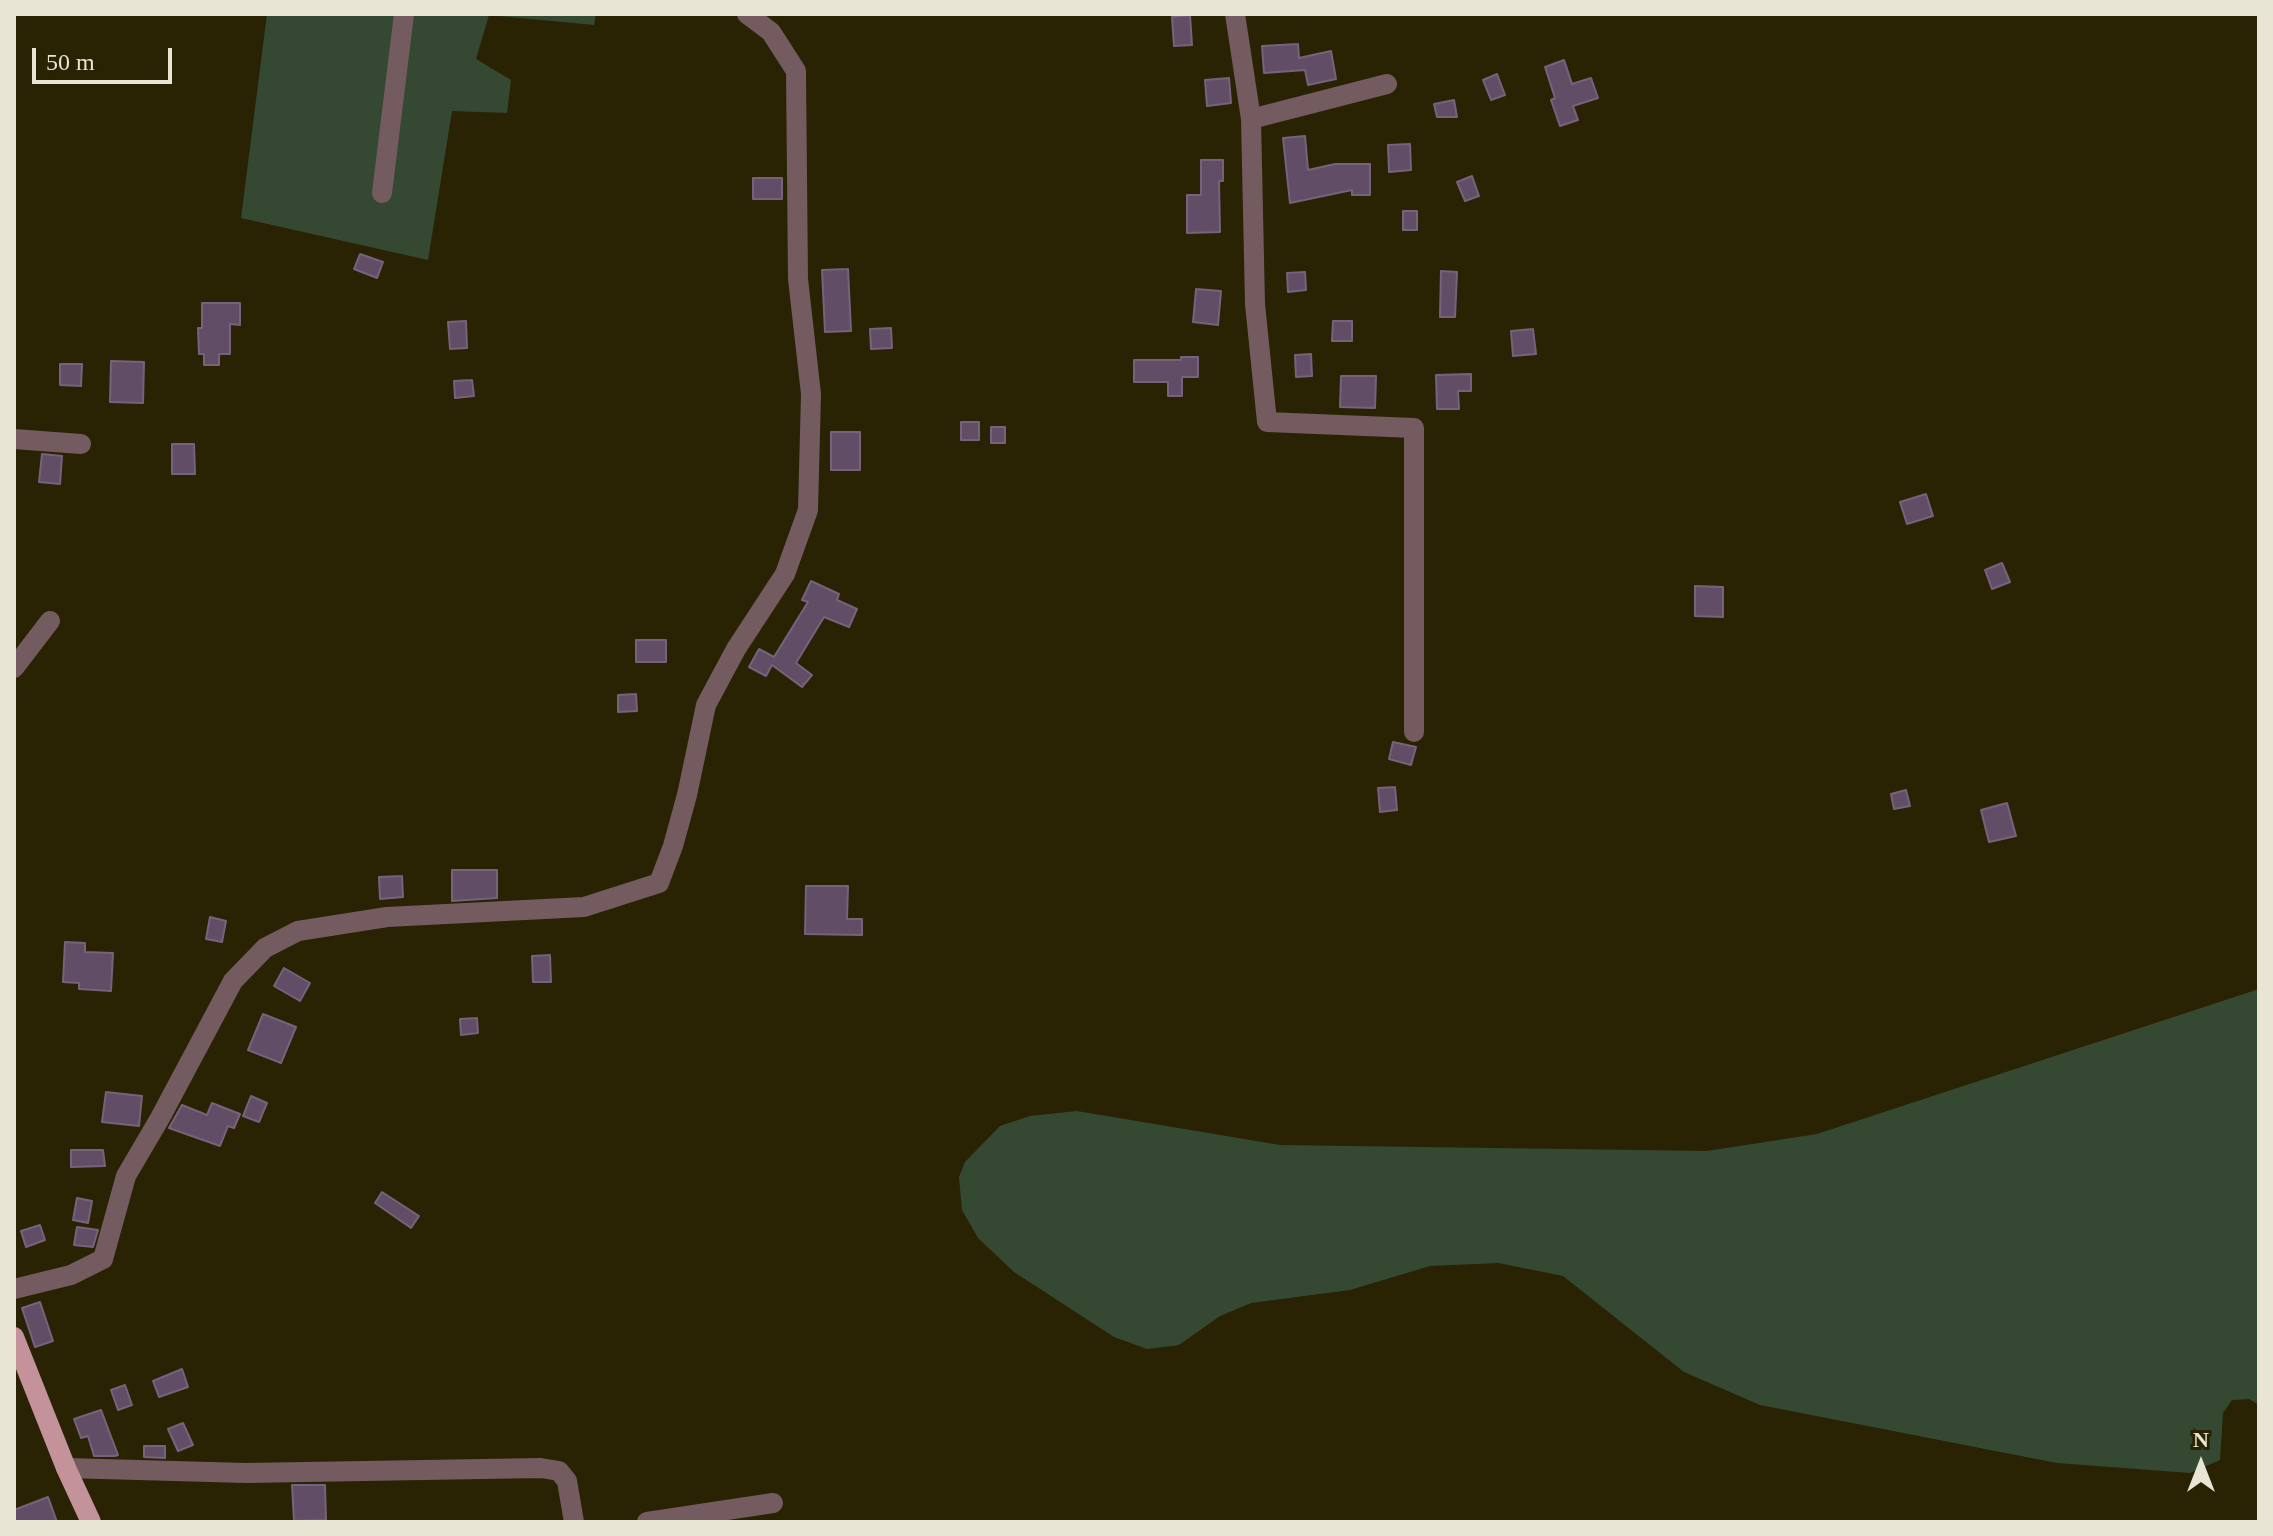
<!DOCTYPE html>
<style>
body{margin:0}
#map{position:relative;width:2273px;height:1536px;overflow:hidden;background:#292304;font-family:"Times New Roman",serif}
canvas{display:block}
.frame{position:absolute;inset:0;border:16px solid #e9e5d4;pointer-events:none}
.north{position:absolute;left:2161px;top:1424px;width:80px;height:80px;-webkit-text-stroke:6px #292304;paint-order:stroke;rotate:0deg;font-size:22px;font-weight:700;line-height:32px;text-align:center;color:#e9e5d4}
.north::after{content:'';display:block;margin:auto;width:28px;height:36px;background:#e9e5d4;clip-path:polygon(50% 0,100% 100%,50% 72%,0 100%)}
.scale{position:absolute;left:32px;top:48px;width:140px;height:36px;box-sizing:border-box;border:4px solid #e9e5d4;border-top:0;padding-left:10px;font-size:24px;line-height:28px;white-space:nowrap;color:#e9e5d4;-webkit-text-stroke:6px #292304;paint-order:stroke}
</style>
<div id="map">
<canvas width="2273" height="1536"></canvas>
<div class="frame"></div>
<div class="north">N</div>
<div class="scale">50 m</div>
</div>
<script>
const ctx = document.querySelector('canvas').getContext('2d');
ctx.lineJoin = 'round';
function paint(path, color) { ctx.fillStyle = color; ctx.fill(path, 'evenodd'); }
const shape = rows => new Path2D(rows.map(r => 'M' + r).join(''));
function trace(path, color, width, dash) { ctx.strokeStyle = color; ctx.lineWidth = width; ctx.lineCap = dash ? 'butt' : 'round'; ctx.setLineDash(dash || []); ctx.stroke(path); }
paint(shape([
 [267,14,596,14,594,25,489,15,476,59,511,80,507,113,452,111,428,260,241,218],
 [2259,989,2259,1405,2249,1399,2232,1400,2223,1413,2220,1460,2190,1473,2057,1463,1760,1405,1684,1372,1563,1276,1498,1263,1430,1266,1350,1290,1251,1303,1220,1316,1179,1345,1147,1349,1114,1337,1014,1272,978,1238,962,1210,959,1177,965,1162,1000,1126,1030,1116,1077,1111,1280,1145,1707,1151,1817,1134]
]), '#354932');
const building = shape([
 [1190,15,1192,45,1174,46,1172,17,1190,15],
 [1298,44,1299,58,1331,51,1336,79,1308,85,1305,70,1264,73,1262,46,1298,44],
 [1564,60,1572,84,1591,78,1598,98,1573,106,1578,120,1560,126,1551,100,1555,98,1545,67,1564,60],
 [1497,74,1505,95,1491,100,1483,80,1497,74],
 [1229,78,1231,103,1207,106,1205,80,1229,78],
 [1454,100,1457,117,1437,117,1434,104,1454,100],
 [1305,136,1308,170,1335,164,1370,164,1370,195,1352,195,1352,190,1290,203,1283,138,1305,136],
 [1410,144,1411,170,1389,172,1388,145,1410,144],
 [1201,160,1223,160,1223,181,1219,181,1220,232,1187,233,1187,195,1201,195,1201,160],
 [1472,176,1479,196,1465,201,1457,182,1472,176],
 [753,178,782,178,782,199,753,199,753,178],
 [1403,211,1417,211,1417,230,1403,230,1403,211],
 [360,254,383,262,377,278,354,269,360,254],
 [848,269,851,331,825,332,822,270,848,269],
 [1441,271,1457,272,1455,317,1440,317,1441,271],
 [1305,272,1306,290,1288,292,1287,273,1305,272],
 [1196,289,1221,291,1218,325,1193,322,1196,289],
 [202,303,240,303,240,325,230,324,230,354,219,354,219,365,204,365,204,354,199,354,198,328,202,328,202,303],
 [466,321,467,348,450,349,448,322,466,321],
 [1333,321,1352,321,1352,341,1332,341,1333,321],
 [891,328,892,348,871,349,870,329,891,328],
 [1533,329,1536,354,1513,356,1511,331,1533,329],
 [1311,354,1312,376,1296,377,1295,355,1311,354],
 [1181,357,1198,357,1198,377,1182,377,1182,396,1168,396,1168,382,1134,382,1134,360,1181,360,1181,357],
 [111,361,144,362,143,403,110,402,111,361],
 [60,364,82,364,81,386,60,385,60,364],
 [1471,374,1471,391,1458,391,1459,409,1437,409,1436,375,1471,374],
 [1341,376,1376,376,1375,408,1340,407,1341,376],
 [472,380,474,396,455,398,454,381,472,380],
 [961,422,979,422,979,440,961,440,961,422],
 [991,427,1005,427,1005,443,991,443,991,427],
 [831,432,860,432,860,470,831,470,831,432],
 [172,444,194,444,195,474,172,474,172,444],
 [42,454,62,456,60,484,39,482,42,454],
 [1926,494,1933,516,1907,524,1900,502,1926,494],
 [2002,563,2010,582,1992,589,1985,570,2002,563],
 [811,581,839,594,837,600,857,609,849,627,824,617,796,663,812,675,802,687,772,665,766,676,749,667,759,649,774,657,808,602,802,600,811,581],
 [1695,586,1723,587,1723,617,1695,616,1695,586],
 [636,640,666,640,666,662,636,662,636,640],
 [636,694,637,711,618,712,618,695,636,694],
 [1393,742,1416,747,1411,765,1389,759,1393,742],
 [1395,787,1397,810,1380,812,1378,788,1395,787],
 [1906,790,1910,806,1894,809,1891,794,1906,790],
 [2007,803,2016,836,1989,842,1981,810,2007,803],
 [452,870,497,870,497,898,452,901,452,870],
 [402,876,403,897,380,899,379,877,402,876],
 [806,886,848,886,847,919,862,919,862,935,805,934,806,886],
 [210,917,226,921,222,942,206,939,210,917],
 [65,942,85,943,85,952,113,953,111,991,79,989,79,983,63,982,65,942],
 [550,955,551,982,533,982,532,956,550,955],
 [284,968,310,983,300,1001,274,986,284,968],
 [263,1014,296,1027,281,1063,248,1050,263,1014],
 [477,1018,478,1033,461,1035,460,1019,477,1018],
 [106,1092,142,1096,139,1126,102,1122,106,1092],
 [251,1096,267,1103,259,1122,243,1116,251,1096],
 [212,1103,240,1114,234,1128,228,1126,220,1146,169,1128,182,1105,207,1115,212,1103],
 [71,1150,103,1150,105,1166,71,1167,71,1150],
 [382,1192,419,1216,411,1228,375,1203,382,1192],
 [77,1198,92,1201,88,1223,73,1220,77,1198],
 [40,1225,45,1240,26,1247,21,1231,40,1225],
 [77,1227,98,1230,93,1247,74,1245,77,1227],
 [40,1302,53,1341,35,1347,22,1308,40,1302],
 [182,1369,188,1387,159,1397,153,1381,182,1369],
 [125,1385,132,1405,118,1410,111,1390,125,1385],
 [101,1410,118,1455,115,1456,94,1456,88,1436,81,1438,74,1419,101,1410],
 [183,1423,193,1445,178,1451,168,1429,183,1423],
 [144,1446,165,1446,165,1458,144,1457,144,1446],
 [292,1485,325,1485,326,1520,294,1521,292,1485],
 [48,1497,57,1522,14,1522,14,1510,48,1497]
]);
paint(building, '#614d66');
trace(building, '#77627c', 2);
trace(shape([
 [1235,14,1251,119,1255,304,1267,422,1414,428,1414,732],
 [1251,119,1387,84],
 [382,193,404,14],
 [14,439,81,444],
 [14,668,50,621],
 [14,1289,71,1275,103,1259,126,1176,160,1118,233,981,265,948,298,931,387,917,584,907,659,883,673,846,687,795,706,705,736,649,785,574,808,510,811,394,798,279,796,71,771,32,747,14],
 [66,1468,246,1473,541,1468,559,1471,567,1481,574,1522],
 [647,1522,773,1503]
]), '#735b5f', 20);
trace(shape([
 [14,1337,66,1468,91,1522]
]), '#c4929a', 20);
</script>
